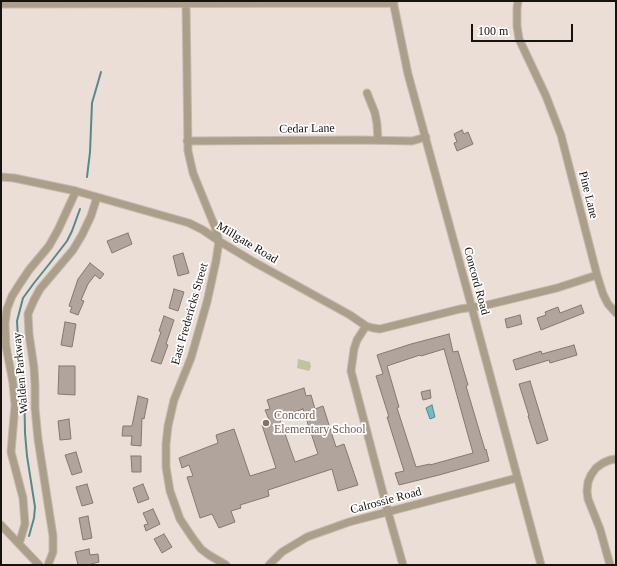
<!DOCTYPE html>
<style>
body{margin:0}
#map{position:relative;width:617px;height:566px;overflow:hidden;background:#ebded6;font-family:Georgia,serif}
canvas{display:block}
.frame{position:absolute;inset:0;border:2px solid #16120f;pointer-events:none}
.scale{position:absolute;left:471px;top:24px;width:102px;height:18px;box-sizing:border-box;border:2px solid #16120f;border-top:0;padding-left:5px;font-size:12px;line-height:14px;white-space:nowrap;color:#16120f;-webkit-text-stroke:3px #fff;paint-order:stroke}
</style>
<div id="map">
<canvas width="617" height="566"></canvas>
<div class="frame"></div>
<div class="scale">100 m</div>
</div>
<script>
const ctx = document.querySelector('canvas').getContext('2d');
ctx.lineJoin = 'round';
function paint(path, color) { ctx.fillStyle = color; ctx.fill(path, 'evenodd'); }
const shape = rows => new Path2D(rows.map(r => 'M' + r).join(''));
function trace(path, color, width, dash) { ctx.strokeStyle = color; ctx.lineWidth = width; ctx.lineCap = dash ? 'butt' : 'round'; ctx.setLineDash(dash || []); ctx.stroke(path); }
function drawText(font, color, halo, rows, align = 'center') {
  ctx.font = font + ' Georgia,serif'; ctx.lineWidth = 3.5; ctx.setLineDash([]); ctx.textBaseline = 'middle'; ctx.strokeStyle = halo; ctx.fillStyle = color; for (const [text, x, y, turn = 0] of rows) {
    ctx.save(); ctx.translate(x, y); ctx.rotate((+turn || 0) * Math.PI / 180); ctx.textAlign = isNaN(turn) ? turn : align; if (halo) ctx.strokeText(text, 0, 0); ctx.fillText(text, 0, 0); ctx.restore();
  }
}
paint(shape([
 [298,359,310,362,311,367,309,371,297,368]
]), '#c0c39c');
const water = shape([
 [432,405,435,417,430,419,426,408,432,405]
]);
paint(water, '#70bcc4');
trace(water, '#55898e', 1);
trace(shape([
 [87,177,90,152,92,103,101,72],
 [29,536,34,518,35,507,27,456,25,433,24,378,22,357,18,339,17,321,23,298,34,283,50,263,67,241,72,231,80,209]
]), '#55898e', 2);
const building = shape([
 [462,130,464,134,468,132,473,144,457,151,454,143,457,142,454,134,462,130],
 [128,233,132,244,112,253,107,241,128,233],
 [183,253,189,273,178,276,173,256,183,253],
 [90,263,104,274,100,279,95,275,88,284,81,300,84,301,78,315,70,312,72,307,69,306,78,279,90,263],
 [174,289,184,292,178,311,169,308,174,289],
 [581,305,584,313,541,330,537,318,546,315,545,312,558,307,560,313,581,305],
 [520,315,522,324,507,328,505,319,520,315],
 [164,316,174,320,166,344,168,345,161,364,151,361,161,332,159,331,164,316],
 [65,322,76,324,72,347,61,345,65,322],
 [449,334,453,352,458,351,468,385,466,386,485,450,486,449,489,461,439,475,399,485,395,473,404,471,387,417,389,417,376,376,383,374,377,355,411,344,449,334],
 [444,349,473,453,430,465,430,464,416,467,397,408,399,407,387,366,420,355,421,356,444,349],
 [574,345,577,355,550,363,549,360,516,370,513,360,541,351,542,354,574,345],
 [59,366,75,366,75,395,58,394,59,366],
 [530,381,548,440,537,444,528,416,529,416,519,384,530,381],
 [304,388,306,396,311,395,315,409,323,406,336,447,344,444,358,485,338,491,332,469,268,490,269,496,240,505,241,508,231,511,235,522,219,528,212,514,200,518,187,477,193,476,189,465,182,468,179,458,218,443,216,435,234,429,250,476,276,468,262,425,270,422,265,410,270,409,267,400,304,388],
 [303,409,318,454,295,462,279,417,303,409],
 [430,390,431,398,423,400,421,392,430,390],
 [138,396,148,399,144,419,142,418,141,446,131,445,132,436,122,436,123,426,132,426,138,396],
 [69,419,71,439,60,440,58,421,69,419],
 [76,452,82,472,72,475,65,455,76,452],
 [131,456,141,456,141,472,132,472,131,456],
 [87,484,93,503,82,506,76,487,87,484],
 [143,484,149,499,138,503,133,488,143,484],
 [153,509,160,524,146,531,144,525,148,524,143,513,153,509],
 [88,516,92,538,83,540,79,518,88,516],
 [164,534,172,547,162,553,154,539,164,534],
 [89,549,90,555,98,554,99,562,91,564,91,565,78,565,75,552,89,549]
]);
paint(building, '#b0a49c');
trace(building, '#847871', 1);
const minor = shape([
 [186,1,188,151,193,173,215,227,219,241,216,261,207,302,191,358,174,400,168,426,166,444,166,467,170,491,180,519,192,537,201,549,209,555,226,565],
 [393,1,408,74,472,308,541,565],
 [518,1,517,8,517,26,519,39,546,96,561,135,597,275,603,294,608,304,616,313],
 [1,4,394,3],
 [367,93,375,113,377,124,378,140],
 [187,141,359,140,412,141,426,137],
 [1,177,14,178,76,191,189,223,203,230,219,241,254,262,350,315,366,326,373,328,380,329,460,309,487,305,557,288,597,275],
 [366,326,357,340,354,349,351,371,388,512,403,565],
 [1,525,39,565],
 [19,544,25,524,23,498,11,452,15,405,13,383,6,346,5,323,7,309,12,296,19,285,29,270,49,246,58,230,76,191],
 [48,565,53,552,53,536,38,439,35,408,35,385,34,368,29,334,28,314,34,300,40,289,73,250,82,235,91,216,97,197],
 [269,565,282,552,307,537,349,522,517,478],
 [610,565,600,529,588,499,587,491,588,482,591,475,596,468,603,463,610,460,616,459]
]);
trace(minor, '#c5b9b2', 9);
trace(minor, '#ac9f89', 7);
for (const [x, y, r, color] of [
 [266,423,4,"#8d6e63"]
]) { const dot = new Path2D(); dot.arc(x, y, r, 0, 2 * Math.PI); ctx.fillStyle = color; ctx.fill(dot); trace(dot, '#fff', 1.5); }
drawText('12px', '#16120f', '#fff', [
 ["Cedar Lane",307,129,-1],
 ["Pine Lane",588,195,76],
 ["Millgate Road",247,243,31],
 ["Concord Road",476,281,75],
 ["East Fredericks Street",190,314,-74],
 ["Walden Parkway",21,373,-95],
 ["Calrossie Road",386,501,-15]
]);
drawText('12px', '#785e54', '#fff', [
 ["Concord",274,416],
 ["Elementary School",274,430]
], 'left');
</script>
